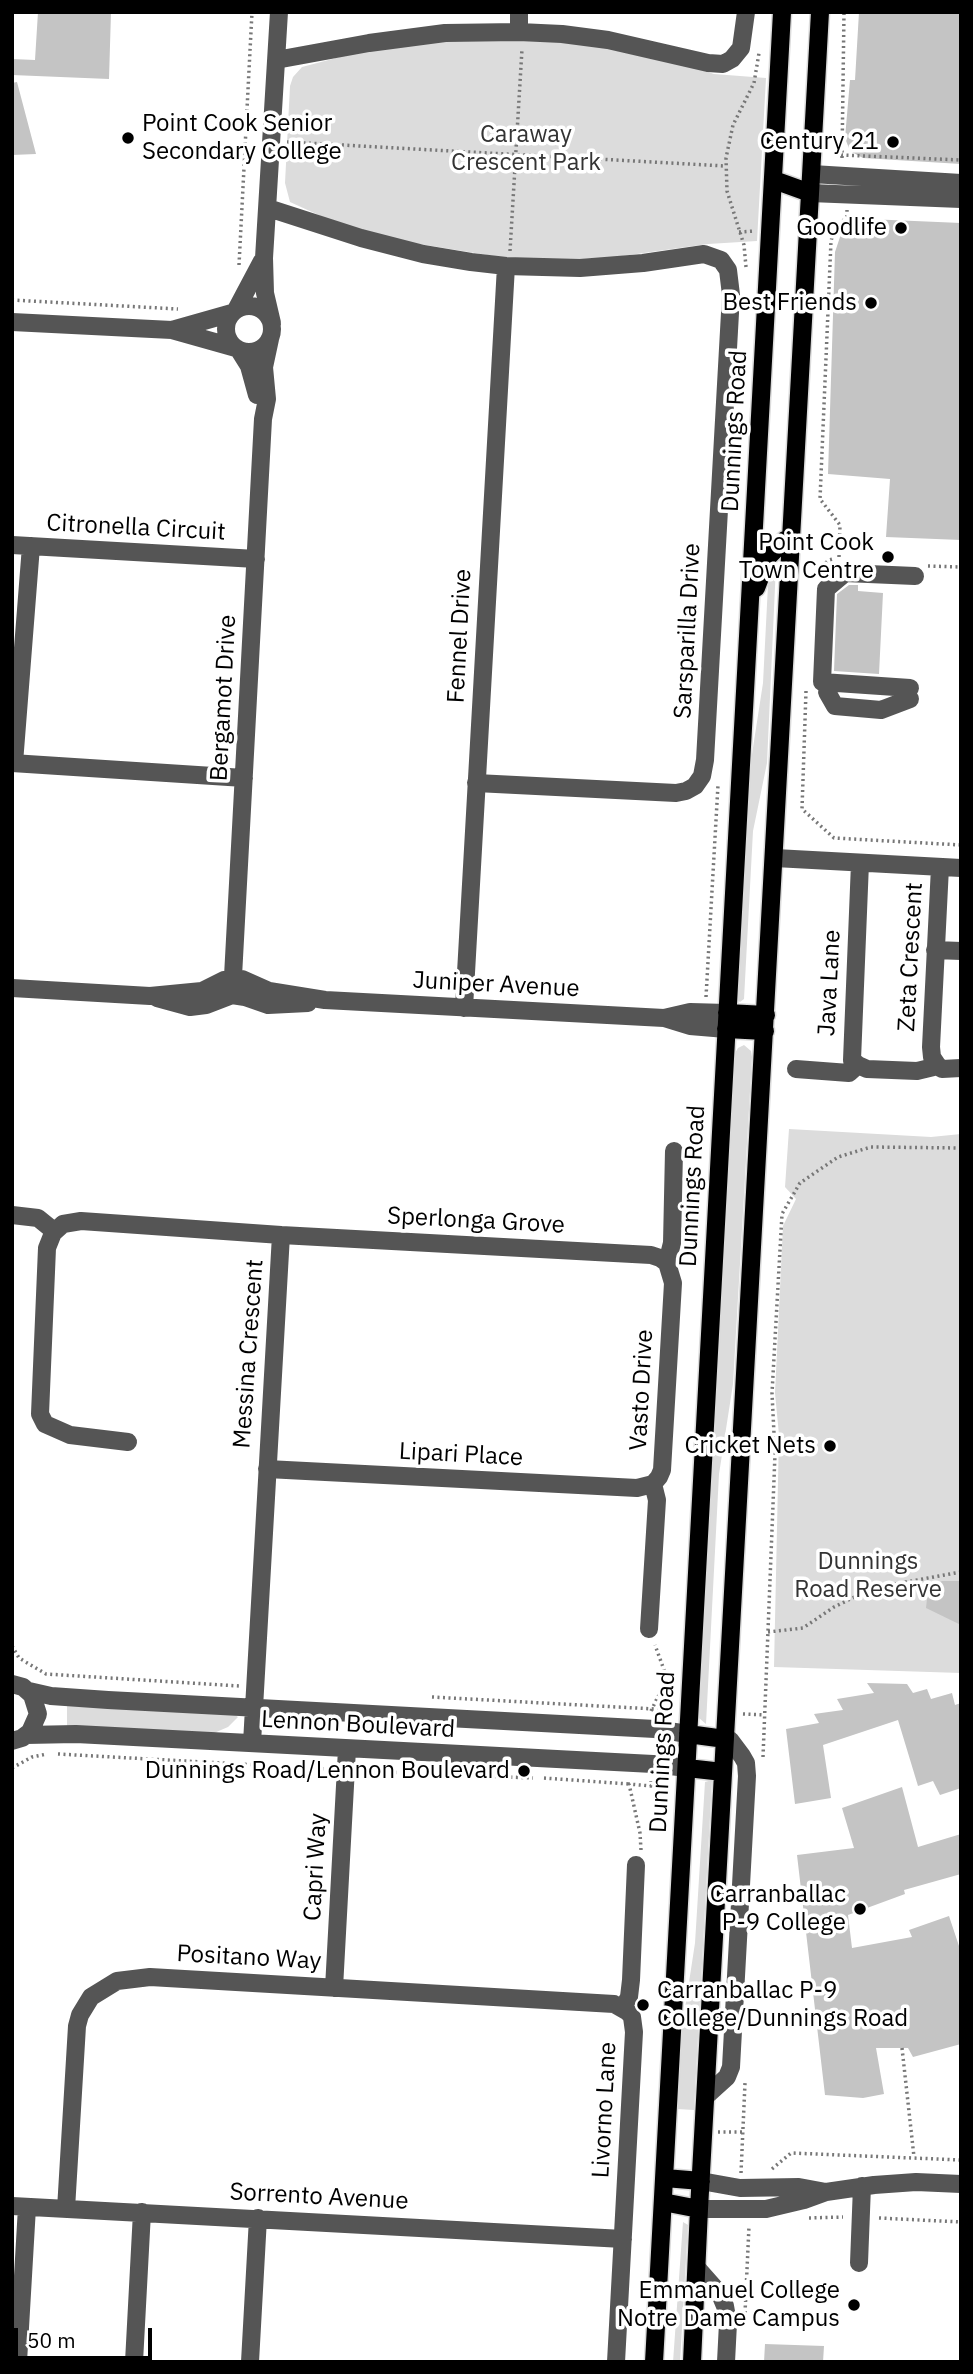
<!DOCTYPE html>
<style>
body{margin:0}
#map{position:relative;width:973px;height:2374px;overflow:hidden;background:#fff;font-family:"IBM Plex Sans",sans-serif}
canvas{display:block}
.frame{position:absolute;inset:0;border:14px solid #000;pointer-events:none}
.scale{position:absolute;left:14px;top:2328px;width:138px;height:32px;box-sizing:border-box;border:4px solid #000;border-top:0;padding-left:9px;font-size:21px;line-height:24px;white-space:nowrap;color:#000;-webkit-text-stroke:5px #fff;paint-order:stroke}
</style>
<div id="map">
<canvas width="973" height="2374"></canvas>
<div class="frame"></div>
<div class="scale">50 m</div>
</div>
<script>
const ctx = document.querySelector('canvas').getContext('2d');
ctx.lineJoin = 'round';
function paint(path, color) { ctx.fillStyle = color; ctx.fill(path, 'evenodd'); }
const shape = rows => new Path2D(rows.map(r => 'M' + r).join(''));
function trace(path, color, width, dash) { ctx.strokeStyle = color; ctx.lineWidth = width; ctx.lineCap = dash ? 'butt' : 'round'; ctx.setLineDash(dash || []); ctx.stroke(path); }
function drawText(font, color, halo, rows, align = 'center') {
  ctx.font = font + ' "IBM Plex Sans",sans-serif'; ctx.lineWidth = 7; ctx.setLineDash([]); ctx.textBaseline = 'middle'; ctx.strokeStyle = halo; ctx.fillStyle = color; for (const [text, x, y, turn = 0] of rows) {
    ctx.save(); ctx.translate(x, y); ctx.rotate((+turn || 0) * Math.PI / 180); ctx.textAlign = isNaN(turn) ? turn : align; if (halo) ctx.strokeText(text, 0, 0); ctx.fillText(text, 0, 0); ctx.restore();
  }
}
paint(shape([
 [523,39,599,46,693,67,714,74,766,78,757,241,708,244,608,258,556,260,500,257,400,241,334,222,290,202,285,183,290,86,293,77,302,67,355,53,424,42],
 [776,565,767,763,753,831,744,999,740,1002,735,998,748,780,763,683,768,585],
 [744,1045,751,1051,752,1057,733,1384,719,1474,706,1724,699,1718,735,1053,738,1048],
 [789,1129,931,1137,961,1134,961,1673,774,1667,779,1435,775,1393,783,1226,796,1199,785,1187],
 [67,1705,235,1715,238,1717,228,1727,214,1733,67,1726],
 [712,1780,694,2110,677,2109,682,2028,695,1943,705,1782],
 [683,2222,688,2225,680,2362,673,2362]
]), '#dcdcdc');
paint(shape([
 [38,12,111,12,109,79,12,75,12,59,35,60],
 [859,12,961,12,961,164,863,158,850,151,845,138,850,80,855,80],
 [17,82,36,154,12,155,12,83],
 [868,219,961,223,961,540,886,537,890,479,828,474,835,252,840,237,846,229],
 [849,585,858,585,858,591,883,593,879,674,834,671,837,594],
 [942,1581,961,1581,961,1625,926,1608,927,1599,918,1592],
 [867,1683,907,1684,913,1693,927,1689,931,1699,952,1693,955,1705,961,1703,961,1788,940,1795,933,1781,918,1786,898,1720,823,1745,831,1798,795,1804,786,1729,819,1723,814,1714,843,1710,837,1699,874,1693],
 [902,1787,918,1847,961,1834,961,1874,904,1890,905,1894,848,1915,852,1948,912,1937,909,1930,949,1916,961,1952,961,2044,913,2057,908,2048,876,2048,884,2094,863,2098,825,2095,797,1855,854,1848,842,1808],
 [765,2344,824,2346,823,2362,764,2362]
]), '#c4c4c4');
const major = shape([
 [774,180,810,193],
 [756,588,768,557,785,540,792,537],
 [727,1013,766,1015],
 [726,1029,765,1031],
 [688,1734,725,1739],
 [687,1768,723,1772],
 [665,2178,701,2181],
 [663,2202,699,2209],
 [654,2362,782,12],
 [692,2362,699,2209,820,12]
]);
trace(major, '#dbdbdb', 21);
trace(shape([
 [287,142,725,166],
 [841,155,961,160],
 [842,158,844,12],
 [739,232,755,231],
 [510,251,522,49],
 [239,265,252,12],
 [746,267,744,245,727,191,726,158,733,125,754,83,759,53],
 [12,300,178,309],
 [839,557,840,525,820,499,831,241,833,234,847,216,847,210],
 [928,566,961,567],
 [811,578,811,575,829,560,833,559],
 [806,691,802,809,834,838,961,845],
 [706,997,718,785],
 [768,1632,803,1628,834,1607,873,1588,961,1572],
 [12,1646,19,1658,46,1674,239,1686],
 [432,1697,673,1710],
 [651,1711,667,1678,655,1645],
 [743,1714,765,1715],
 [58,1754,330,1769],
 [763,1757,775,1454,772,1393,782,1214,800,1183,838,1157,871,1147,961,1148],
 [12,1768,32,1757,47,1754],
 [362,1771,533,1778],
 [544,1778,629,1784],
 [641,1850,640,1833,629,1784,651,1786,651,1781],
 [902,2048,914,2157],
 [718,2132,742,2132],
 [772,2169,791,2153,961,2160],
 [741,2173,745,2083],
 [809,2218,843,2217],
 [879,2218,961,2222],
 [745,2313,749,2226]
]), '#777', 3.5, [2, 3.5]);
trace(shape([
 [519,32,519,12],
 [276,60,369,43,445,33,519,32,562,34,608,40,708,63,723,64,732,59,741,48,746,12],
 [812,174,961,183],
 [810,193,961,199],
 [268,208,361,238,423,254,471,262,506,266,580,268,643,263,704,254,721,260,728,270,731,295,705,760,702,776,695,786,686,791,676,793,476,783],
 '226 329a23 23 0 1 1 46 0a23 23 0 1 1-46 0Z',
 [236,310,262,261],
 [12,322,172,330,236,348],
 [272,323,265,293,264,258,279,12],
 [172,330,232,313],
 [239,350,249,366,257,395],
 [12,545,256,559],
 [910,688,822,682,826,589,845,573,915,576],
 [827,692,835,706,881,710,910,699],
 [12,763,244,778],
 [14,763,31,546],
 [775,858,961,868],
 [860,863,852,1060,858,1065,867,1069,917,1071,938,1066],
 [940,867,931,1047,932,1057,938,1066,942,1069,961,1068],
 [935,950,961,951],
 [12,988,150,996,202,991,224,980,242,979,269,991,325,1000,664,1018,690,1026,726,1029],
 [232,995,263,419,267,399,264,367,270,339],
 [157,998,190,1007,206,1005,232,995,245,997,268,1005,308,1003],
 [464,1008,506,266],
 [664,1018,690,1012,727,1013],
 [796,1069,849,1073,858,1065],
 [12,1215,38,1218,54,1231],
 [281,1235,651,1255,660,1258,667,1263],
 [128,1442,70,1435,45,1424,40,1414,47,1248,53,1233,63,1224,81,1221,281,1235,252,1743],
 [267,1469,637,1488,653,1484,659,1477,662,1470,673,1283,667,1263,672,1243,674,1151],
 [649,1629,657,1500,653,1484],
 [12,1684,23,1687,32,1695,38,1714,30,1732,22,1738,12,1741],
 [29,1691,51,1696,108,1700,655,1729,688,1734],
 [26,1735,76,1734,653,1764,687,1768],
 [334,1988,347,1749],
 [623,2008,629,1997,631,1980,636,1865],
 [706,2096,727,2077,731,2067,747,1776,746,1763,742,1756,730,1740,725,1739],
 [701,2181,740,2188,799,2187,826,2192],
 [12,2206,623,2239],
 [66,2209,77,2026,80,2015,91,1997,117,1981,150,1977,614,2004,628,2012,632,2017,634,2032,616,2362],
 [699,2209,766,2209,804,2200,826,2192,874,2185,916,2182,961,2184],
 [859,2263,862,2186],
 [697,2268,720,2294,725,2306,728,2323,726,2362],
 [18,2362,27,2207],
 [134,2362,142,2212],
 [250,2362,258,2218]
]), '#555', 18);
trace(major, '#000', 18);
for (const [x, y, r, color] of [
 [128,138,7,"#000"],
 [893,142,7,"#000"],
 [901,228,7,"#000"],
 [871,303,7,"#000"],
 [888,557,7,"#000"],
 [830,1446,7,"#000"],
 [524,1771,7,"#000"],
 [860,1909,7,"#000"],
 [643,2005,7,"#000"],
 [854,2305,7,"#000"]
]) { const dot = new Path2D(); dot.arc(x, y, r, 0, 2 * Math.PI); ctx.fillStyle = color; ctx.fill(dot); trace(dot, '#fff', 2.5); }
drawText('24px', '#000', '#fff', [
 ["Point Cook Senior",142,124,"left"],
 ["Secondary College",142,152,"left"],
 ["Century 21",879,142],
 ["Goodlife",887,228],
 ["Best Friends",857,303],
 ["Point Cook",874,543],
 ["Town Centre",874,571],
 ["Cricket Nets",816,1446],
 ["Dunnings Road/Lennon Boulevard",510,1771],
 ["Carranballac",846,1895],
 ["P-9 College",846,1923],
 ["Carranballac P-9",657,1991,"left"],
 ["College/Dunnings Road",657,2019,"left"],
 ["Emmanuel College",840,2291],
 ["Notre Dame Campus",840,2319]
], 'right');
drawText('24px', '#333', '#fff', [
 ["Caraway",526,135],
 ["Crescent Park",526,163],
 ["Dunnings",868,1562],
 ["Road Reserve",868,1590]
]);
drawText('24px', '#000', '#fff', [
 ["Dunnings Road",735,431,-87],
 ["Citronella Circuit",136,528,3],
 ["Sarsparilla Drive",688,631,-87],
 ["Fennel Drive",460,636,-87],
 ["Bergamot Drive",224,698,-87],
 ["Zeta Crescent",911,957,-87],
 ["Java Lane",830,983,-87],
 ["Juniper Avenue",496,985,3],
 ["Dunnings Road",693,1186,-87],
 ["Sperlonga Grove",476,1221,3],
 ["Messina Crescent",249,1354,-86],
 ["Vasto Drive",642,1390,-87],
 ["Lipari Place",461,1455,3],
 ["Lennon Boulevard",358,1725,3],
 ["Dunnings Road",663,1752,-87],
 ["Capri Way",316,1867,-87],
 ["Positano Way",249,1958,3],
 ["Livorno Lane",605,2110,-87],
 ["Sorrento Avenue",319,2197,3]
]);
</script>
